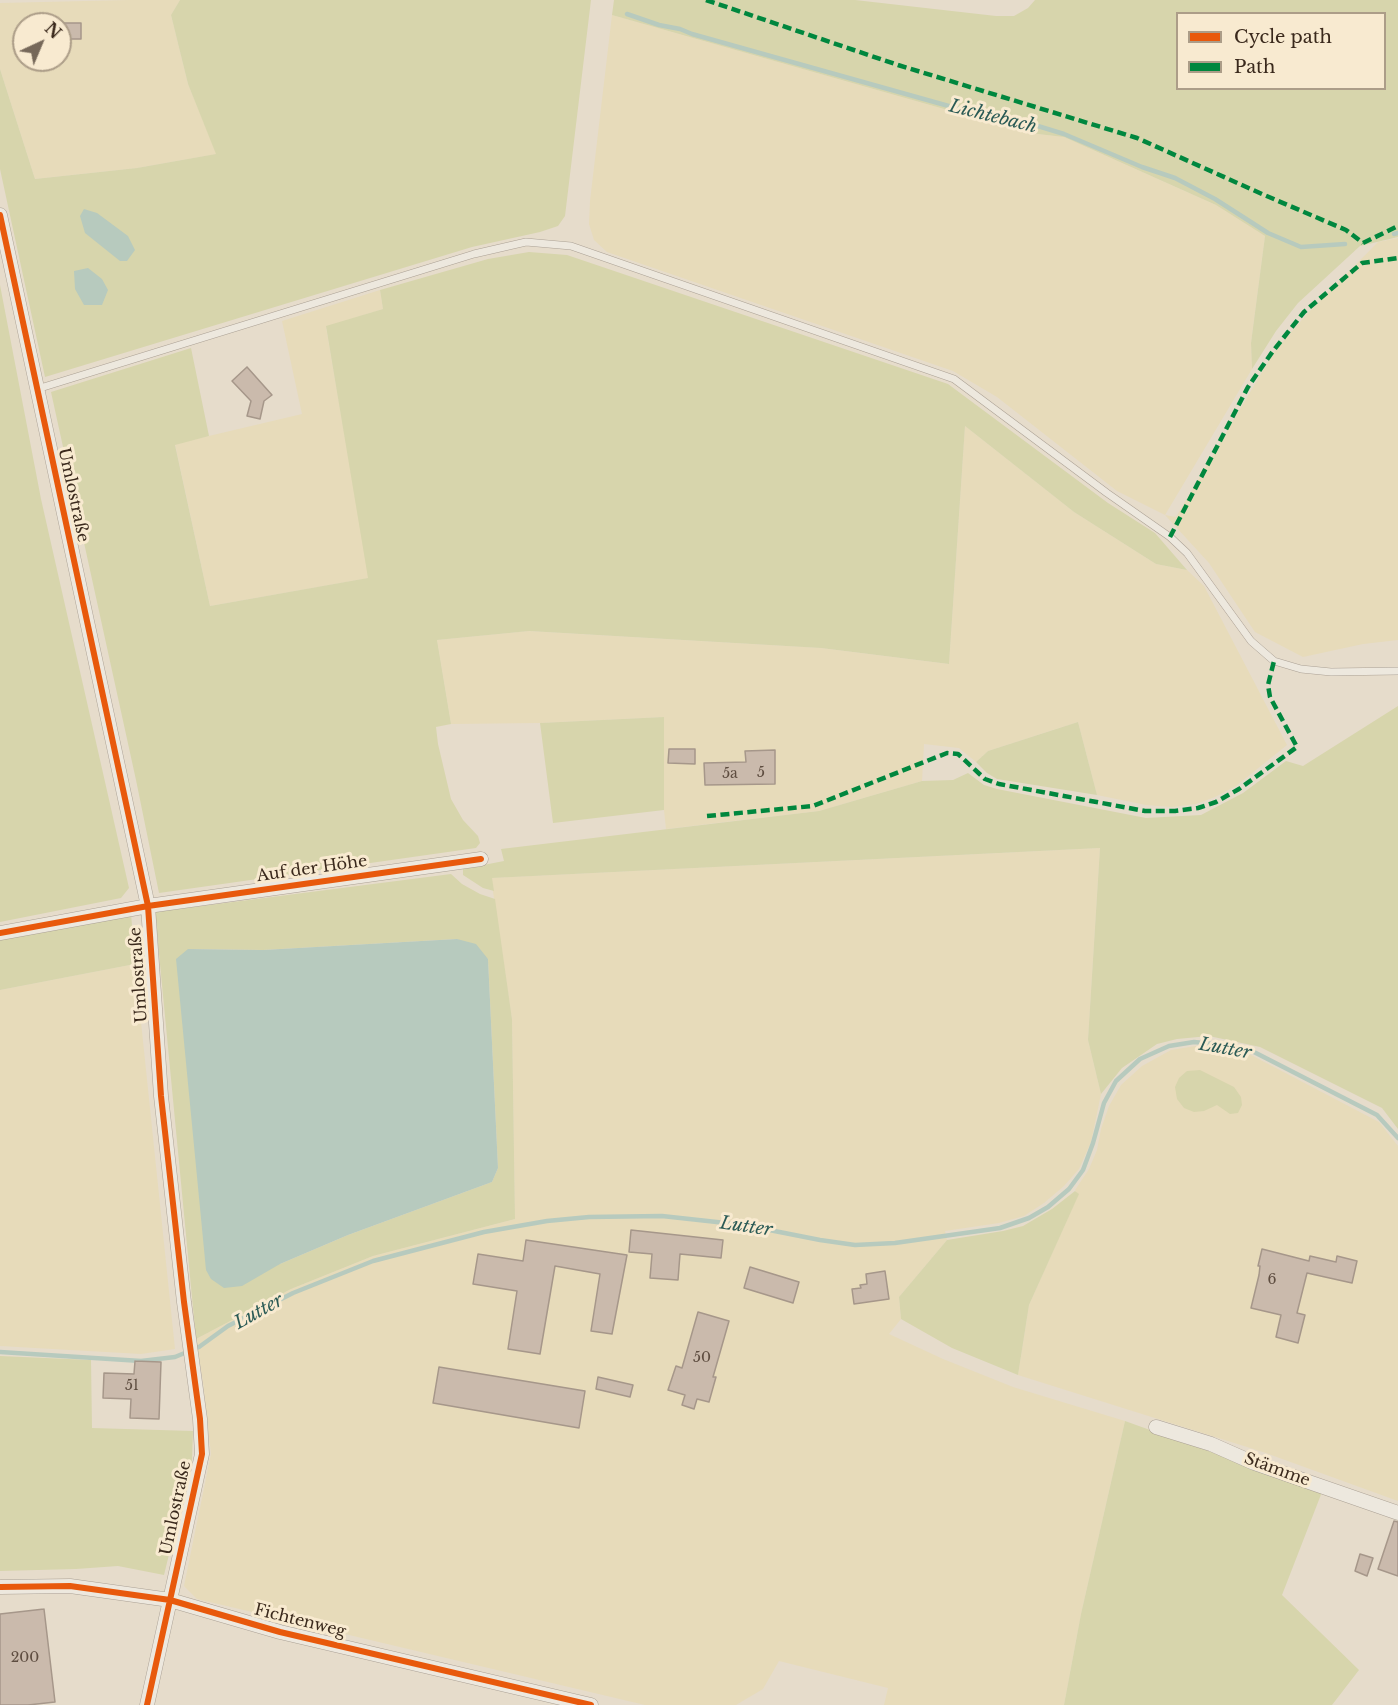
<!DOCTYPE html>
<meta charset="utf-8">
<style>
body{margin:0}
#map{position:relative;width:1398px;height:1705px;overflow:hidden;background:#e6dccb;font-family:"Libre Baskerville",serif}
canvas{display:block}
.legend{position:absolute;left:1176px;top:12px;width:210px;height:78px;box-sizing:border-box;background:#f8ead0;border:2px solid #ac9d88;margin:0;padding:8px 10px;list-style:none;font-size:18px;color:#3a291c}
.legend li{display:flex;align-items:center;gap:12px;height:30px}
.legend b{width:30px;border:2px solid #ac9d88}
.north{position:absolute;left:12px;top:12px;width:60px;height:60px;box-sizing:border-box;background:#f8ead0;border:2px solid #ac9d88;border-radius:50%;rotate:44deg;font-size:16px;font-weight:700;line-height:24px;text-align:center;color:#3a291c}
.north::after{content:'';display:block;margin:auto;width:21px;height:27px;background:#766859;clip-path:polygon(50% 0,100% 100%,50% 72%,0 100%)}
</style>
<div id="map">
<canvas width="1398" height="1705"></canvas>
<ul class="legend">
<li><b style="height:8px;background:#e8590c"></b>Cycle path</li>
<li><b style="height:8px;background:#00873e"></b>Path</li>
</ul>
<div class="north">N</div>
</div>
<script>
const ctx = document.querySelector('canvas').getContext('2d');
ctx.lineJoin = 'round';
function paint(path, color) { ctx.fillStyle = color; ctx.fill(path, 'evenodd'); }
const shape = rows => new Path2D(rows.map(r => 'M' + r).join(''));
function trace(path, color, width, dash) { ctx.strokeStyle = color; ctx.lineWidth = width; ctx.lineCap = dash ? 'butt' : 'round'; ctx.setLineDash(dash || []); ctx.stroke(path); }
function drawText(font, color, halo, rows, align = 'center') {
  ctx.font = font + ' "Libre Baskerville",serif'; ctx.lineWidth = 6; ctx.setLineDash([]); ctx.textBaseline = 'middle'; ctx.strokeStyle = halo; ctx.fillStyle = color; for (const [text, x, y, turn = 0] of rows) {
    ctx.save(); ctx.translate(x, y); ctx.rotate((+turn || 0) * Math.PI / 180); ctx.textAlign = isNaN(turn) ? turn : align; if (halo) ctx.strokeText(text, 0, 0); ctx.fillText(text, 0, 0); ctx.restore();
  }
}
paint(shape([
 [129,0,180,0,171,15,188,84,217,154,137,168,35,179,0,69,0,3],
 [24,24,60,24,60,60,24,60],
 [612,15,1029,133,1064,137,1216,205,1265,236,1251,343,1252,369,1165,515,1176,517,1274,352,1307,314,1378,242,1398,238,1398,640,1363,644,1303,657,1255,632,1209,563,1165,515,1117,491,997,397,953,371,607,252,594,240,589,224,590,201],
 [380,290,383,309,326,327,369,578,210,606,175,444,302,414,282,321],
 [965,426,1074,512,1156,564,1187,570,1204,586,1287,745,1236,786,1215,797,1196,804,1172,807,1146,805,1097,795,1078,722,988,751,976,762,959,748,924,744,922,781,819,811,666,829,664,810,664,717,540,723,451,724,437,640,528,631,821,648,949,664],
 [1100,848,1088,1040,1101,1094,1091,1142,1079,1169,1064,1186,1044,1203,1024,1216,999,1223,945,1231,947,1240,899,1297,901,1319,889,1334,943,1359,1013,1387,1125,1421,1081,1614,1064,1705,884,1705,888,1688,779,1661,763,1689,736,1705,645,1705,197,1599,184,1586,211,1454,203,1382,196,1339,291,1289,373,1256,515,1219,512,1019,491,878],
 [135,964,175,1349,141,1354,0,1346,0,990],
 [1196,1046,1223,1047,1251,1055,1379,1122,1398,1146,1398,1501,1263,1452,1018,1375,1029,1305,1078,1195,1075,1190,1089,1169,1097,1150,1101,1129,1109,1106,1121,1085,1142,1066,1171,1050]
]), '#e7dbba');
paint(shape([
 [180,0,591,0,565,216,558,226,540,232,472,247,45,377,0,169,0,69,35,179,137,168,216,154,188,84,171,15],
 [614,0,855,0,996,16,1014,16,1028,8,1035,0,1398,0,1398,237,1360,246,1298,303,1276,331,1252,369,1251,343,1265,236,1216,205,1064,137,1029,133,612,15],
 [1178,14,1384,14,1384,88,1178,88],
 [529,252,567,255,948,384,1108,503,1155,533,1187,570,1156,564,1074,512,965,426,949,664,821,648,529,631,437,640,451,724,436,727,438,744,451,799,463,820,478,836,480,843,476,848,159,893,136,780,51,392,191,348,209,436,175,445,210,606,368,578,326,326,383,309,380,290,488,259],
 [0,285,41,499,129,888,121,898,0,922],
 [1398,706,1398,1129,1382,1108,1260,1047,1209,1036,1177,1039,1157,1044,1122,1068,1101,1094,1088,1040,1100,848,492,878,494,891,483,888,463,875,463,869,504,861,501,849,819,811,922,781,953,780,968,773,984,785,997,789,1146,818,1201,815,1243,793,1286,761,1303,766],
 [664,717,664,810,553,823,540,723],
 [1078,722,1097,795,997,779,987,773,976,762,988,751],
 [451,874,462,884,480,894,495,899,512,1019,515,1219,373,1256,291,1289,196,1339,155,912],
 [457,939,488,959,498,1168,492,1182,348,1235,280,1264,189,949,263,950],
 [131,913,135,964,0,990,0,939],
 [1200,1070,1234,1087,1241,1097,1242,1105,1238,1113,1230,1114,1217,1105,1204,1111,1194,1112,1184,1108,1177,1099,1175,1087,1179,1078,1187,1071],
 [1075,1191,1079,1194,1029,1305,1018,1375,952,1348,901,1319,899,1297,947,1240,1003,1231,1023,1226,1052,1209],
 [0,1356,91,1360,92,1428,193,1431,192,1460,164,1575,118,1566,76,1569,0,1571],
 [1125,1421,1322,1492,1282,1595,1359,1670,1332,1705,1064,1705,1081,1614]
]), '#d7d5ac');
paint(shape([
 [84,209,97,213,128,236,135,250,127,261,120,261,85,233,80,216],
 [88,268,102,279,108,290,102,305,84,305,75,289,74,271],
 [457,939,476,944,488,959,498,1168,492,1182,348,1235,280,1264,242,1286,224,1288,211,1279,206,1270,176,959,188,949,263,950]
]), '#b7cabe');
trace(shape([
 [627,14,659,25,680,29,692,34,970,112,1028,123,1064,134,1142,167,1175,178,1215,199,1268,233,1301,247,1345,244],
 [1394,234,1398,233],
 [0,1352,141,1361,175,1357,199,1347,228,1326,293,1293,373,1261,484,1232,547,1221,589,1217,662,1216,744,1225,820,1240,855,1245,895,1243,1000,1228,1029,1218,1048,1207,1069,1189,1083,1170,1093,1143,1104,1103,1116,1081,1140,1059,1169,1046,1194,1042,1225,1045,1252,1051,1377,1115,1398,1138]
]), '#b7cabe', 4.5);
const building = shape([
 [60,23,81,23,81,39,60,39,60,23],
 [247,367,272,395,264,401,260,419,247,416,251,401,232,381,247,367],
 [669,749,695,749,695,764,668,763,669,749],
 [775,750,775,784,705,785,704,763,746,762,745,751,775,750],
 [631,1230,723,1240,721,1258,680,1254,678,1280,650,1278,652,1254,629,1252,631,1230],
 [526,1240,627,1255,612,1334,591,1331,600,1274,555,1266,540,1354,508,1349,517,1291,473,1284,478,1254,523,1261,526,1240],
 [1262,1249,1309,1261,1310,1256,1336,1262,1337,1256,1357,1261,1352,1283,1307,1273,1297,1313,1305,1315,1298,1343,1276,1337,1281,1315,1251,1308,1259,1275,1260,1266,1258,1266,1262,1249],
 [750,1267,799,1282,793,1303,744,1288,750,1267],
 [885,1271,889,1299,854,1304,852,1289,861,1288,860,1285,867,1284,866,1274,885,1271],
 [698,1312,729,1321,713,1377,716,1377,709,1402,697,1399,694,1409,682,1405,685,1395,668,1390,676,1366,682,1368,698,1312],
 [135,1361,161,1362,159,1419,130,1418,131,1399,103,1398,104,1373,134,1374,135,1361],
 [439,1367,585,1391,579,1428,433,1403,439,1367],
 [598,1377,633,1385,630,1397,596,1389,598,1377],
 [1394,1521,1398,1522,1398,1576,1378,1569,1394,1521],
 [1360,1554,1373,1558,1367,1576,1355,1571,1360,1554],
 [44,1609,55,1702,28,1705,0,1705,0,1614,44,1609]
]);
paint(building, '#cabaac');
trace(building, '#a6978a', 1.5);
const lane = shape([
 [37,389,474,254,526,242,571,246,954,379,1107,493,1170,537,1187,553,1251,641,1274,661,1301,669,1331,672,1398,671]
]);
const street = shape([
 [0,215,148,906,161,1096,184,1302,200,1419,202,1454,147,1705],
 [0,933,148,906,481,859],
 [1156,1427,1211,1444,1254,1463,1398,1513],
 [0,1587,70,1586,170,1600,280,1632,591,1705]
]);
trace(lane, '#aba195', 8);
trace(street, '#aba195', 15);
trace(lane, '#ede8de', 7);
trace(street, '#ede8de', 14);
trace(shape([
 [706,0,898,65,1137,138,1262,194,1346,230,1363,243],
 [1363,243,1398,226],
 [1170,537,1248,387,1273,351,1304,312,1362,263,1398,258],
 [707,816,813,806,947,753,958,754,985,779,999,784,1145,811,1175,811,1198,808,1216,802,1239,789,1297,747,1270,697,1268,685,1274,661]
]), '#00873e', 4.5, [9, 4.5]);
trace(shape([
 [0,215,148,906,161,1096,184,1302,200,1419,202,1454,147,1705],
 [0,933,148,906,481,859],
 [0,1587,70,1586,170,1600,280,1632,591,1705]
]), '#e8590c', 6);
drawText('14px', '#5e4d40', null, [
 ["5",761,773],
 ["5a",730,774],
 ["6",1272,1280],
 ["50",702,1358],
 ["51",132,1386],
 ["200",25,1658]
]);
drawText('16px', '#3a291c', '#f8ead0', [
 ["Umlostraße",73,495,78],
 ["Auf der Höhe",312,869,-8],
 ["Umlostraße",139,975,-94],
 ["Stämme",1277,1470,20],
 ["Umlostraße",176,1508,-78],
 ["Fichtenweg",300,1621,14]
]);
drawText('italic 18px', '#2a5a55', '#f8ead0', [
 ["Lichtebach",993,117,14],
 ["Lutter",1225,1049,10],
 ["Lutter",746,1227,8],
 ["Lutter",259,1312,-29]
]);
</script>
